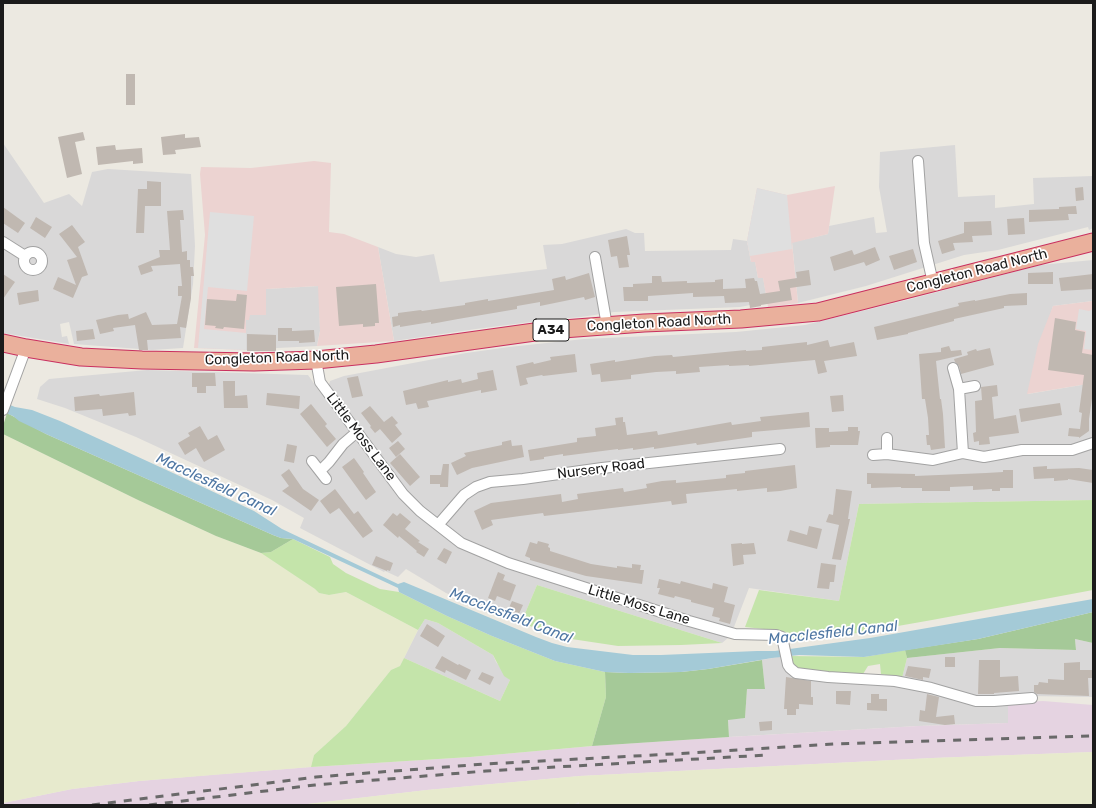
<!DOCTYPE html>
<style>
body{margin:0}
#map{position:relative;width:1096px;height:808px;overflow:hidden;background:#ece9e1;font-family:Rubik,sans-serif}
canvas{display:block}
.frame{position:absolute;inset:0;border:4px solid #1b1b1b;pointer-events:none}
</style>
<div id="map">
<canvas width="1096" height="808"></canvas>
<div class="frame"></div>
</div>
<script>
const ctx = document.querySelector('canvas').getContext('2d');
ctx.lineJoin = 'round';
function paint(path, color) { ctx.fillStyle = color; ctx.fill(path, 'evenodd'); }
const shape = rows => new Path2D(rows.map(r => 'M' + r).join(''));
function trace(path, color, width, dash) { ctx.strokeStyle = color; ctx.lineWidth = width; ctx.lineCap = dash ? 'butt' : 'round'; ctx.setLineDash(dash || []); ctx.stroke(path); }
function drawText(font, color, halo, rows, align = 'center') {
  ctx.font = font + ' Rubik,sans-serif'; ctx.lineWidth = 3.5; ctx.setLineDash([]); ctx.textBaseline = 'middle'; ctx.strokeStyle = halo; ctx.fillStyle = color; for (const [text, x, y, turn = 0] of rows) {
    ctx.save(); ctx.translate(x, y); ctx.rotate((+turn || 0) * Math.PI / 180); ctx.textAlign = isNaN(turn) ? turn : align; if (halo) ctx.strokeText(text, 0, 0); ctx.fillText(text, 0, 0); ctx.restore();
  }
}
paint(shape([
 [3,143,44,203,69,194,82,206,92,172,108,169,191,174,195,246,193,284,183,348,152,350,74,344,69,322,60,324,62,337,67,336,69,344,3,333],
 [955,145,958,197,995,195,995,208,1034,204,1033,178,1093,176,1093,228,1089,230,1088,227,998,250,964,255,866,286,798,303,792,242,828,234,829,226,874,217,876,233,887,232,879,187,880,152],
 [626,229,635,233,644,233,645,251,731,250,733,239,747,241,751,262,755,261,758,278,763,277,767,300,765,302,740,307,614,312,581,317,538,321,476,329,394,341,378,247,396,254,416,257,434,254,440,282,547,269,543,245,562,244],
 [1093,260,1093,301,1053,306,1028,394,1093,383,1093,500,859,504,839,601,749,588,734,627,731,629,728,638,722,643,537,585,521,623,446,593,406,569,398,577,385,571,384,572,300,528,304,518,272,500,136,437,65,408,37,399,40,387,49,379,147,370,306,375,308,375,320,392,328,388,330,381,344,376,466,353,509,347,584,339,736,332,805,325,907,300,1040,265],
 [319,286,320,331,317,346,277,348,271,350,246,350,246,320,266,289],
 [425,619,438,623,493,655,496,662,510,680,500,701,404,658,418,630],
 [1075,639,1093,643,1093,697,1029,696,1008,703,1008,723,918,726,729,737,728,719,745,718,747,689,765,688,762,660,783,656,784,666,787,672,791,674,902,678,907,658,1000,648,1076,650]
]), '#d9d8d8');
paint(shape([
 [314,161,331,163,329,232,344,234,378,247,394,341,317,346,320,331,318,286,266,289,266,315,250,315,249,320,246,320,246,350,194,348,205,235,200,174,201,167,251,168],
 [835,186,828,234,792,243,798,303,768,307,763,278,758,278,755,262,751,262,747,241,757,188,787,195],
 [1093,301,1093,383,1027,394,1038,344,1053,306]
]), '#ecd3d1');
paint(shape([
 [1043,701,1093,705,1093,752,933,758,580,776,427,790,299,805,3,805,3,803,72,789,139,781,209,775,311,767,470,757,592,746,729,737,918,726,1008,723,1008,703]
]), '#e5d3e1');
paint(shape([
 [3,434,138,500,216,536,261,553,315,589,319,593,329,595,346,592,418,630,400,666,391,670,346,726,314,755,311,767,139,781,72,789,3,803,3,762,4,757,3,745],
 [1093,752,1093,805,579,805,579,802,573,805,299,805,427,790,580,776,933,758]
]), '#e7eacd');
paint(shape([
 [1093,500,1093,590,932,620,858,633,813,638,792,643,792,635,782,631,745,627,759,590,839,601,859,504],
 [293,539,330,557,333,564,346,573,380,589,399,592,447,616,492,636,555,661,605,672,606,697,592,746,470,757,311,767,314,755,346,726,391,670,400,666,404,658,500,701,510,680,504,676,493,655,438,623,425,619,418,630,346,592,329,595,319,593,315,589,261,553,271,552],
 [537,585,722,643,681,645,618,646,565,638,521,623],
 [905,650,907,658,902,678,881,674,880,664,868,666,863,674,812,672,794,667,790,656,864,657]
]), '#c4e4aa');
paint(shape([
 [7,413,46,434,273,535,281,538,293,539,271,552,261,553,216,536,138,500,3,434,3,426],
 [1093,612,1093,643,1075,639,1076,650,1000,648,907,658,905,650,978,639],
 [762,660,765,689,747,689,745,718,728,720,729,737,592,746,606,697,605,672,629,673,681,672,708,669]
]), '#a5c998');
paint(shape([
 [757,188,787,195,792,249,750,256,747,241],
 [210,212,254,216,247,291,208,287,204,329,246,333,246,350,198,348],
 [1079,309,1089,311,1093,309,1093,350,1084,349,1086,331,1076,329]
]), '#dfdfdf');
paint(shape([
 [3,402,15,407,32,410,60,421,186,479,254,511,282,529,398,584,404,582,536,637,552,643,567,647,633,655,661,655,757,651,775,651,870,638,1093,599,1093,612,978,639,864,657,799,655,772,658,708,669,681,672,629,673,605,672,555,661,492,636,447,616,399,592,398,588,293,539,281,538,273,535,46,434,19,421,13,416,3,412]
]), '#a4cad7');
paint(shape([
 [126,74,135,74,135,105,126,105],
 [83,132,85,140,75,142,82,174,67,178,58,137],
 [185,134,185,138,199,137,201,147,175,150,176,154,163,155,161,137],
 [115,145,116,150,142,148,143,163,133,164,133,161,98,165,96,147],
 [147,181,161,182,161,206,145,206,144,233,136,233,138,189,147,189],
 [1083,187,1084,200,1076,201,1075,188],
 [1076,206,1077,214,1068,214,1069,220,1029,222,1029,210,1059,209,1059,207],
 [3,207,25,223,18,233,3,223],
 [183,210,184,220,180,220,182,252,187,251,187,260,190,260,190,267,193,267,194,276,191,276,191,298,186,328,180,327,181,338,147,340,148,350,139,350,135,325,113,328,114,331,100,334,96,320,118,315,128,314,129,319,146,312,152,325,177,324,182,296,178,296,178,286,182,286,180,264,151,266,153,271,141,275,138,266,160,257,159,250,170,250,167,211],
 [36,217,52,227,45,238,30,228],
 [1024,218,1025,234,1008,235,1007,219],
 [991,221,992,235,972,236,973,242,953,243,955,250,942,254,938,241,964,233,964,222],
 [72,225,85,242,78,247,88,275,82,277,73,298,53,289,58,277,76,285,67,260,77,257,59,234],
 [627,236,630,255,627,255,629,267,619,268,617,256,611,257,608,240],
 [875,247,880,260,866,266,864,262,834,271,830,257,852,250,854,255],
 [913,249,917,262,894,270,889,256],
 [809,270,811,285,790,288,792,300,761,305,761,306,750,308,749,302,725,303,724,296,693,297,693,293,648,296,648,301,624,301,623,287,633,287,633,284,652,283,652,276,661,276,662,282,687,281,687,283,715,282,715,280,723,279,723,289,746,288,745,279,754,278,755,281,757,281,760,294,780,291,778,281,797,278,796,272],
 [1053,272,1053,284,1028,284,1028,273],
 [589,273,595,297,585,300,584,297,540,306,540,302,517,306,517,309,458,319,431,324,431,322,400,327,400,325,393,327,392,317,398,316,398,313,421,310,422,311,465,305,465,303,488,299,488,301,554,290,552,279,565,276,566,280],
 [3,274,15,282,3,299],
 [1093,274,1093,289,1061,291,1059,278],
 [376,284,379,323,375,323,375,326,363,327,363,324,339,326,336,287],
 [38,290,39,301,19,305,17,293],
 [1027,293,1027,305,1004,306,1004,308,954,319,954,321,908,333,908,334,877,340,874,327,959,306,958,303,975,300,975,301,1010,294],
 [237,294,247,295,244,329,224,327,223,329,215,328,216,326,205,325,207,299,236,301],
 [1055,318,1076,322,1075,330,1085,332,1082,353,1093,355,1093,392,1089,419,1089,431,1079,438,1079,437,1068,436,1069,428,1080,429,1082,413,1079,412,1084,375,1048,370],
 [278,328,292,328,292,331,314,330,315,342,299,343,299,341,278,341],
 [93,329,95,339,77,341,76,331],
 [247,334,276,335,276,351,247,351],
 [828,340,830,347,854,342,857,356,824,361,827,372,818,374,815,360,749,366,749,365,729,366,729,365,699,367,700,372,676,374,676,371,656,372,631,375,631,379,601,382,600,374,592,375,590,364,615,360,615,362,655,356,672,355,673,357,746,350,746,351,762,350,762,347,807,342,807,345],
 [949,346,951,351,961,350,962,355,936,361,940,399,941,399,943,414,945,448,931,450,930,445,927,445,926,435,929,435,928,418,925,399,922,399,919,354,941,352,941,348],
 [990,348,994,365,961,374,959,366,955,362,954,359,968,355,967,352,976,349,977,351],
 [575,354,577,372,543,376,542,375,526,378,528,384,520,386,516,366,533,362,534,364,551,360,550,357],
 [493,370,497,390,481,393,481,390,427,401,429,407,418,409,416,403,406,405,403,391,448,380,448,382,461,379,462,383,478,379,477,373],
 [192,373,215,373,216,386,206,386,206,393,197,393,197,387,192,387],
 [358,376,363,396,352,398,347,378],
 [223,381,235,381,235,396,247,395,248,408,224,408],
 [997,385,998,396,992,397,994,419,1016,415,1019,433,989,437,990,444,979,445,979,441,974,442,973,433,976,432,975,401,982,400,981,387],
 [134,392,136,415,129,416,128,413,103,416,102,409,75,411,74,397,99,394,100,396],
 [267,393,300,396,299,409,266,405],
 [843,395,844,411,832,412,830,396],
 [1060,403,1062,415,1021,422,1019,409],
 [311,404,327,424,325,426,336,439,327,447,300,414],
 [370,406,384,422,392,416,398,423,395,425,402,434,392,443,380,429,375,433,370,427,371,426,361,413],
 [809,412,810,427,752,432,752,437,697,445,696,443,654,449,654,447,633,450,633,448,618,450,618,449,563,456,563,454,544,457,544,459,530,461,528,450,577,442,577,438,596,436,595,428,616,425,615,418,623,417,623,422,625,422,627,435,657,431,658,435,714,425,731,422,732,425,761,421,760,417],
 [200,426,208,440,217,435,225,450,204,462,196,448,185,455,178,443,190,436,188,433],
 [848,427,858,427,858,431,860,431,858,445,830,445,830,447,816,448,815,428,829,428,829,432,848,431],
 [511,440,512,446,522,445,524,457,472,468,457,475,451,463,466,456,464,453,502,445,502,442],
 [398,441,405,449,396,457,389,448],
 [287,444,297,446,294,463,284,461],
 [400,454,420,477,410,486,390,463],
 [354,458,364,472,363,473,376,492,366,500,342,467],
 [443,464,449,464,448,487,440,487,440,484,430,484,430,475,441,475],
 [795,465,797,488,780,491,767,492,767,488,737,491,737,489,686,494,687,503,672,505,671,501,544,516,543,513,520,516,491,520,493,525,482,530,474,511,491,503,561,494,562,502,578,499,577,494,623,488,624,492,647,488,646,484,662,481,676,480,676,483,726,478,726,475,745,473,745,471],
 [1047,466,1047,469,1079,468,1093,470,1093,483,1068,479,1068,480,1054,481,1054,478,1034,479,1033,467],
 [289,469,303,489,319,500,311,511,282,491,289,486,281,475],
 [1003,470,1013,470,1013,488,1000,488,1000,491,992,491,992,489,973,490,973,486,950,487,950,491,922,491,922,488,901,488,901,487,871,488,871,484,867,484,867,473,915,474,915,476,986,473,1003,472],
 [335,489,354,514,358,511,373,531,363,538,339,508,330,514,320,501],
 [836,489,852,491,848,519,850,519,841,560,832,559,839,525,826,522,829,514,833,515],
 [393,513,397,516,400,513,411,522,405,529,420,541,418,542,429,549,424,557,416,552,417,551,399,536,398,538,383,525],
 [809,526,822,529,817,549,787,541,790,530,807,535],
 [538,541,549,544,548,547,550,548,550,551,591,564,617,568,617,566,632,568,632,564,641,565,640,570,644,570,642,584,586,576,530,560,530,558,525,556,530,542,537,544],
 [742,543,742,544,754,543,756,554,743,555,744,564,733,566,731,544],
 [444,548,452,552,446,564,437,559],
 [376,556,393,563,390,571,387,570,387,571,372,565],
 [821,563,836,565,834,582,830,582,829,589,817,588],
 [498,572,505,575,503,580,516,585,510,601,497,596,495,601,488,598],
 [659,579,680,584,681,581,712,589,713,583,728,587,724,602,735,605,730,624,719,621,720,618,712,616,714,608,691,602,691,600,675,596,674,598,658,594,660,588,657,588],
 [512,601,523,605,518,616,507,612],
 [427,624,445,636,438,647,420,636],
 [442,656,458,665,459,664,471,670,466,680,446,670,445,673,435,668],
 [945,657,955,657,955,667,945,667],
 [979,660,1000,660,1000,677,1018,676,1019,691,994,693,994,694,978,694],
 [1080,662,1080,670,1092,670,1092,678,1088,678,1089,696,1037,694,1034,692,1034,685,1038,685,1039,682,1048,683,1048,679,1064,680,1064,663],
 [908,666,931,669,929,678,923,677,923,680,905,676],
 [482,672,494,677,490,685,478,679],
 [786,677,811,681,811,697,813,697,813,705,799,704,799,709,796,709,796,715,787,715,787,709,784,709],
 [836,691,851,691,850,705,836,704],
 [871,694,879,694,879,699,887,699,887,711,867,710,867,703,871,703],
 [927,694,939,697,936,717,954,715,955,724,945,725,919,721,920,710,925,711],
 [772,721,772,730,760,731,759,722]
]), '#c0b8b1');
const minor = shape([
 [918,161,924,243,933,283],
 [3,242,25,256],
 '24 261a9 9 0 1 1 18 0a9 9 0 1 1-18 0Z',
 [595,257,607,326],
 [316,360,320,382,403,494,420,511,461,543,508,563,689,621,735,634,776,635,782,637,788,665,790,668,796,673,828,677,895,681,931,688,976,701,994,701,1032,698],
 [953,368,959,389,963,453],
 [959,389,975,386],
 [3,410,26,348],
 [887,454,887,438],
 [873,455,887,454,933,460,963,453,984,457,1022,450,1072,450,1093,443],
 [312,461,326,479],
 [320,471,329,462,343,444,357,432],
 [438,525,464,495,476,487,490,482,523,479,602,468,780,449]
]);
const trunk = shape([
 [3,343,26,348,81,357,142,360,254,362,316,360,376,354,549,330,644,323,741,319,818,312,1093,242]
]);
trace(minor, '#a2a2a2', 12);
trace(trunk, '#c92f5f', 19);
trace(minor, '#fff', 10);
trace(trunk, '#eab09c', 17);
trace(shape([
 [92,805,316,777,485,764,691,753,834,744,1093,736],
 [149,805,315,785,486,771,767,755]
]), '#696969', 3, [8, 8]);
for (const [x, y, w] of [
 [551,330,36]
]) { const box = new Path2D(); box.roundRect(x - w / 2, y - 11, w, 22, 3); ctx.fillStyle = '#fff'; ctx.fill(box); trace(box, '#1b1b1b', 1); }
drawText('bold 13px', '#1b1b1b', null, [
 ["A34",551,330]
]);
drawText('14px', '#1b1b1b', '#fff', [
 ["Congleton Road North",977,271,-14],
 ["Congleton Road North",659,323,-3],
 ["Congleton Road North",277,358,-2],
 ["Little Moss Lane",361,437,53],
 ["Nursery Road",601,469,-7],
 ["Little Moss Lane",639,605,17]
]);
drawText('italic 15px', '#4f77a3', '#fff', [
 ["Macclesfield Canal",216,485,25],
 ["Macclesfield Canal",511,616,21],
 ["Macclesfield Canal",833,633,-6]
]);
</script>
